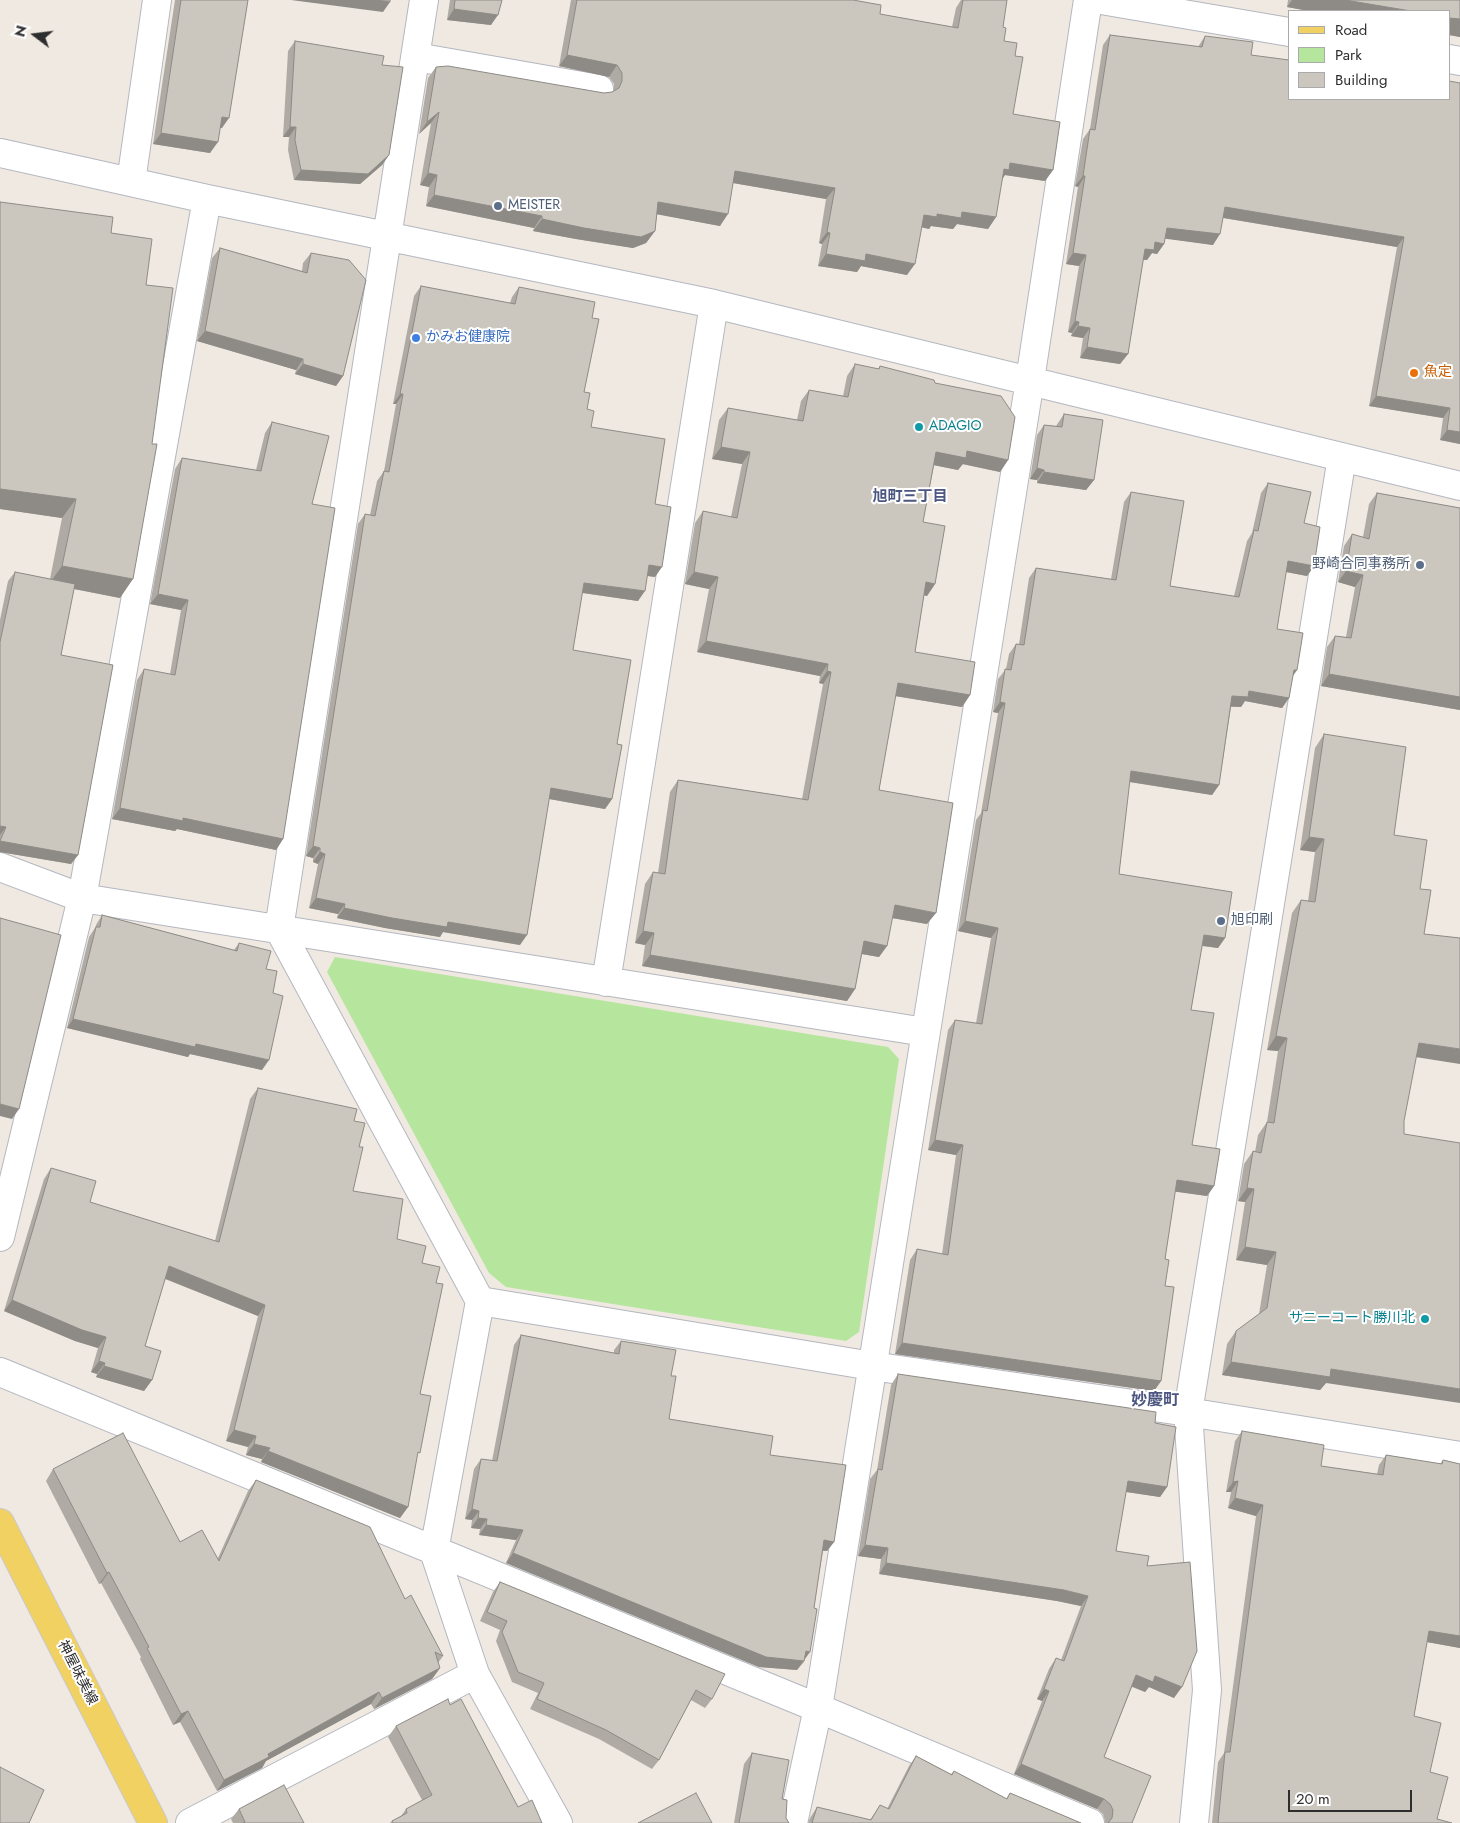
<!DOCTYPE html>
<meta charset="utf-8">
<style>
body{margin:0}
#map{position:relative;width:1460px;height:1823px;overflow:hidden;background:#efe9e1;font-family:Jost,sans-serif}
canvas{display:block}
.legend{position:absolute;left:1288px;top:10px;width:162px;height:90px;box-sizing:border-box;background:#fff;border:1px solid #ababab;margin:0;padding:6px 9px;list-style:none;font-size:15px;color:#2e2e2e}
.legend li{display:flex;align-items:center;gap:10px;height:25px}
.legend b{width:25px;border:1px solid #ababab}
.north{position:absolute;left:10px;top:10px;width:50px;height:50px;-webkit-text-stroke:4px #fff;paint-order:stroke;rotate:285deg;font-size:14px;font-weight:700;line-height:20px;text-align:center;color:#2e2e2e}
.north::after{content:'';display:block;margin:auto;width:18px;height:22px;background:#2e2e2e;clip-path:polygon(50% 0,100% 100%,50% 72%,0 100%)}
.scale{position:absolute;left:1288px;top:1790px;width:124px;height:22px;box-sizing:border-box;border:2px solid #2e2e2e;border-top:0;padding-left:6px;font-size:15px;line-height:18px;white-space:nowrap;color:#2e2e2e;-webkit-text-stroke:4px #fff;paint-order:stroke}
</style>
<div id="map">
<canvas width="1460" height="1823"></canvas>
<ul class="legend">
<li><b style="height:6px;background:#f2d163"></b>Road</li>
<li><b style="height:14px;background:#b6e59e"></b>Park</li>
<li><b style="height:14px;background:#cbc7bf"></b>Building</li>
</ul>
<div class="north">N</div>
<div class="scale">20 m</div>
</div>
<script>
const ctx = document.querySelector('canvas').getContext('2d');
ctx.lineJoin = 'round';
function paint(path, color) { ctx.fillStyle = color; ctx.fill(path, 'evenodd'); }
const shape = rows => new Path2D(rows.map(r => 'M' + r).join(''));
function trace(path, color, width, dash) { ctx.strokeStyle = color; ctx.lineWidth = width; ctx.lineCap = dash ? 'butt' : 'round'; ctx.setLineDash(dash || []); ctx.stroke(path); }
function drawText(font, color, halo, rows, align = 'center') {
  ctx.font = font + ' Jost,"Noto Sans JP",sans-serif'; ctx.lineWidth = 4; ctx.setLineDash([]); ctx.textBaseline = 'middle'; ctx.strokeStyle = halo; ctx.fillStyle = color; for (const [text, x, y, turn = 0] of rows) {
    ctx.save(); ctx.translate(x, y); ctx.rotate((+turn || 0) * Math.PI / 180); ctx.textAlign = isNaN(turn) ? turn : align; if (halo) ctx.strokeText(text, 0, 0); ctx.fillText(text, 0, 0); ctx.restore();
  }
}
paint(shape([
 [335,957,888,1047,899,1059,859,1332,846,1341,506,1287,489,1273,327,972]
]), '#b6e59e');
const minor = shape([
 [424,0,279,929,480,1301,434,1551,475,1674,558,1823],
 [1101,0,1289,32],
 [416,57,599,89],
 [1449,59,1460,61],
 [0,153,207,199,714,304,1460,486],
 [131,182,157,0],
 [0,867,82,898,925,1032],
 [606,982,714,304],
 [0,1237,82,898,207,199],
 [480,1301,872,1366,1188,1412,1460,1456],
 [0,1372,818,1708,1090,1823],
 [190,1823,475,1674],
 [793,1823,818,1708,1030,380,1088,0],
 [1194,1823,1207,1690,1188,1412,1342,457]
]);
const major = shape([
 [0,1523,153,1823]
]);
trace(minor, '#b4b7c1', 30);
trace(major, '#c9c9c9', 30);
trace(minor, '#fff', 28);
trace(major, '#f2d163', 28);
paint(shape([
 [175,0,248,0,222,128,220,128,210,153,153,144],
 [450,0,502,0,491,25,447,20],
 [571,0,853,0,880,14,952,27,956,8,961,0,963,0,1003,27,1004,41,1015,56,1013,114,1053,170,1045,181,1005,175,1002,179,996,217,988,229,957,224,953,229,931,226,929,229,922,227,907,275,861,266,857,272,818,266,822,244,819,243,826,199,733,183,720,226,657,214,655,231,646,243,633,248,576,239,533,231,534,228,426,206,429,187,420,185,431,123,419,134,428,78,436,67,604,93,612,92,614,91,614,84,609,77,559,66],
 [1288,0,1460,0,1460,37,1449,35,1449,11,1309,11,1287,7],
 [1110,35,1198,47,1205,36,1251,55,1449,99,1460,444,1440,440,1443,418,1369,406,1397,247,1223,218,1213,245,1165,238,1164,244,1157,254,1152,253,1147,260,1143,260,1128,354,1120,364,1080,358,1083,338,1071,336,1072,333,1068,332,1079,266,1066,264,1078,187,1075,186,1083,139,1090,129,1103,45],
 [295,41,382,65,389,155,382,165,360,184,294,180,288,150,289,137,283,137,288,51],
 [0,202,111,233,146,285,120,598,74,589,61,655,78,855,71,864,0,852,0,620,8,581,15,572,50,579,62,518,0,509],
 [220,248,302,271,303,263,311,253,343,376,336,386,295,374,296,370,197,341,212,258],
 [421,286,510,303,512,297,519,287,592,318,584,392,587,409,591,427,655,504,655,577,647,576,638,601,582,593,573,650,617,744,612,799,605,809,549,799,520,945,443,932,440,937,385,928,337,918,338,914,309,908,318,864,313,862,313,858,306,856,358,524,365,514,370,515,377,481,384,471,396,404,393,404,414,296],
 [855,364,878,369,880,366,935,383,1008,460,1000,472,962,464,958,470,934,465,923,522,935,584,927,596,924,595,915,652,970,695,962,707,895,696,879,790,927,924,892,918,887,946,879,957,862,954,855,989,847,1001,642,966,645,945,635,943,645,884,653,872,658,873,670,792,678,780,802,799,823,684,819,683,820,676,697,652,709,589,685,584,695,523,703,511,731,517,742,464,712,459,719,420,728,408,797,420,801,401,809,390,843,396,847,376],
 [1064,414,1094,480,1086,490,1037,483,1037,480,1030,479,1037,435,1044,425,1056,426],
 [272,422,312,504,283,839,276,850,177,829,175,831,112,819,137,680,144,669,170,674,181,610,150,604,175,469,182,458,256,470,265,433],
 [1268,483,1304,523,1314,566,1307,576,1286,572,1277,629,1297,670,1292,677,1289,698,1282,708,1245,701,1241,707,1231,707,1219,785,1212,795,1129,782,1119,874,1225,938,1218,948,1202,946,1191,1010,1192,1145,1214,1186,1207,1196,1175,1191,1165,1259,1165,1286,1161,1381,1154,1391,895,1354,910,1260,917,1249,942,1254,956,1155,928,1150,948,1030,955,1020,976,1023,991,938,958,931,976,820,981,813,998,713,993,712,998,679,1006,669,1009,654,1016,644,1019,644,1029,578,1036,568,1111,579,1124,502,1131,492,1170,586,1234,596,1247,541,1252,533,1261,493],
 [1377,493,1460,508,1460,710,1321,686,1327,647,1335,636,1346,637,1355,587,1338,582,1344,546,1352,534,1363,537,1369,504],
 [1324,734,1394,835,1420,889,1424,934,1416,1057,1326,1383,1320,1390,1222,1375,1227,1344,1236,1331,1259,1314,1267,1265,1236,1260,1245,1202,1238,1201,1244,1164,1253,1151,1255,1152,1258,1135,1267,1122,1278,1051,1267,1050,1292,913,1301,900,1308,901,1315,852,1300,850,1315,748],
 [102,915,234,950,239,943,266,969,273,993,262,1070,190,1054,188,1057,67,1028,89,937,95,928,96,925],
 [258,1088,354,1121,359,1147,353,1191,397,1239,422,1263,436,1283,420,1394,417,1457,408,1507,400,1518,261,1462,262,1459,246,1455,248,1447,226,1441,258,1316,165,1279,145,1346,152,1380,144,1391,96,1377,97,1374,91,1372,98,1348,75,1341,4,1311,44,1179,51,1168,90,1202,215,1241,250,1099],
 [521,1335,614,1353,614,1350,621,1341,671,1376,669,1419,770,1455,834,1542,827,1551,823,1551,804,1662,797,1670,759,1667,506,1563,516,1540,479,1535,480,1529,471,1528,472,1520,465,1519,474,1469,481,1459,492,1461,514,1345],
 [898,1374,1155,1423,1167,1487,1160,1497,1126,1492,1116,1551,1147,1566,1174,1698,1149,1687,1145,1692,1132,1687,1104,1757,1132,1823,1105,1823,1105,1821,1103,1814,1097,1809,1014,1774,1042,1701,1037,1699,1049,1669,1056,1658,1061,1660,1081,1606,1057,1601,879,1574,881,1559,858,1556,870,1479,877,1470,891,1385],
 [1242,1431,1321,1466,1377,1474,1379,1465,1386,1455,1440,1464,1443,1460,1460,1464,1460,1648,1427,1642,1414,1716,1430,1772,1437,1819,1452,1823,1212,1823,1218,1762,1224,1753,1256,1516,1228,1508,1231,1492,1226,1492,1235,1441],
 [53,1469,180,1542,218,1558,248,1491,256,1480,405,1599,443,1656,438,1663,440,1668,432,1679,374,1709,371,1704,266,1761,262,1768,217,1791,180,1722,173,1725,140,1659,141,1657,101,1583,99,1584,46,1481],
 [500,1582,712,1699,705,1708,691,1700,659,1760,652,1769,599,1739,530,1709,538,1693,512,1682,496,1641,500,1630,480,1621,493,1592],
 [450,1705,518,1807,542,1823,390,1823,392,1821,401,1816,406,1809,422,1800,388,1737,396,1726],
 [752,1753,782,1799,786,1818,789,1823,734,1823,744,1764],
 [916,1756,951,1774,954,1771,1006,1799,1010,1793,1081,1823,808,1823,810,1818,817,1807,870,1820,880,1805,887,1809,909,1766],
 [239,1809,304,1823,233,1823,231,1819]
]), '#afaba4');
paint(shape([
 [291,0,377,0,390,2,383,12],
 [1292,0,1345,0,1411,11,1309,11,1287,7],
 [454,9,498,15,491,25,447,20],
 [1449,18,1460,19,1460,37,1449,35],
 [567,55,617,65,609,77,559,66],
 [439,112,431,123,419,134,427,122],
 [222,117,229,118,222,128,214,127],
 [290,127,296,127,289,137,283,137],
 [161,133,218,142,210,153,153,144],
 [389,155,382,165,360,184,294,180,301,170],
 [1010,163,1053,170,1045,181,1005,175,1001,181,1004,169],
 [735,171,835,188,826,199,727,182],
 [428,173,437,175,429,187,420,185],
 [1083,176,1085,176,1078,187,1075,186],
 [434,195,542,216,534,228,426,206],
 [658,202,728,214,720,226,650,213],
 [1225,207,1404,237,1397,247,1218,217],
 [962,212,996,217,988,229,957,224,953,229,931,226,929,229,916,226,924,215],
 [542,219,655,231,646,243,633,248,576,239,533,231],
 [1167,228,1220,234,1213,245,1160,238],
 [827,232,830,233,822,244,819,243],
 [1155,242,1164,244,1157,254,1152,253,1147,260,1138,259,1145,249],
 [1073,253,1086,255,1079,266,1066,264],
 [826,254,866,254,915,264,907,275,861,266,857,272,818,266],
 [1075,321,1079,322,1072,333,1068,332],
 [1078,326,1090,328,1083,338,1071,336],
 [205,331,303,359,296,370,197,341],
 [1087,347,1128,354,1120,364,1080,358],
 [303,364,343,376,336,386,295,374],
 [400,394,403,394,396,404,393,404],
 [1376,396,1450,408,1443,418,1369,406],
 [1447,430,1460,432,1460,444,1440,440],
 [721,447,750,452,742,464,712,459],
 [967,451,1008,460,1000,472,963,464,958,470,928,464,936,452],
 [1037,468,1044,470,1037,480,1030,479],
 [1044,472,1094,480,1086,490,1037,483],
 [0,489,76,499,62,518,0,509],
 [1288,561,1314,566,1307,576,1281,571],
 [649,565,662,567,655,577,642,575],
 [62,566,133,579,120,598,49,584],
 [1346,571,1363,575,1355,587,1338,582],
 [694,572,718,577,709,589,685,584],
 [926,582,935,584,927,596,918,594],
 [584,583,645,591,638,601,577,592],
 [158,594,188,600,181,610,150,604],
 [706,641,828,664,820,676,697,652],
 [1294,670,1297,670,1290,680],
 [827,671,831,672,823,684,819,683],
 [1329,674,1460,697,1460,710,1321,686],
 [898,683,970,695,962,707,889,695],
 [1249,691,1289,698,1282,708,1245,701,1241,707,1225,706,1232,696],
 [1000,702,1005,703,998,713,993,712],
 [1131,771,1219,785,1212,795,1124,781],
 [551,788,612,799,605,809,544,798],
 [120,808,183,818,283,839,276,850,177,829,175,831,112,819],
 [0,826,6,827,0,835],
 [1309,837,1324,839,1315,852,1300,850],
 [0,841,78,855,71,864,0,852],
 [313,846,320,848,313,858,306,856],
 [320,852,325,854,318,864,313,862],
 [316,898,345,904,338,914,309,908],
 [895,905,936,913,927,924,886,917],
 [344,908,448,922,527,935,520,945,443,932,440,937,385,928,337,918],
 [965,921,998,928,991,938,958,931],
 [643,931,654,933,645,945,635,943],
 [1204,935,1225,938,1218,948,1197,945],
 [864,941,887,946,879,957,856,953],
 [650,955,855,989,847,1001,642,966],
 [73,1019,196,1044,269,1060,262,1070,190,1054,188,1057,67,1028],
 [1276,1036,1287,1038,1278,1051,1267,1050],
 [1419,1043,1460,1049,1460,1064,1409,1056],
 [0,1104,19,1109,12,1119,0,1116],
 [935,1140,963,1145,956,1155,928,1150],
 [1177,1180,1214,1186,1207,1196,1170,1191],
 [1247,1188,1254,1189,1245,1202,1238,1201],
 [1245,1247,1276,1252,1267,1265,1236,1260],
 [169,1266,265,1305,258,1316,161,1277],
 [12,1300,106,1337,98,1348,75,1341,4,1311],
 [902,1343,1161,1381,1154,1391,895,1354],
 [99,1361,105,1363,97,1374,91,1372],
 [1231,1362,1331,1369,1460,1389,1460,1403,1326,1383,1320,1390,1222,1375],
 [104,1366,152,1380,144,1391,96,1377],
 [234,1430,256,1436,248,1447,226,1441],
 [254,1444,270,1448,262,1459,246,1455],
 [268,1451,408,1507,400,1518,261,1462],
 [1128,1481,1167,1487,1160,1497,1120,1491],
 [1238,1481,1231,1492,1226,1492,1233,1482],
 [1235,1498,1263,1505,1256,1516,1228,1508],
 [472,1509,479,1511,472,1520,465,1519],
 [478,1518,487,1519,480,1529,471,1528],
 [486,1525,523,1530,516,1540,479,1535],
 [824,1540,834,1542,827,1551,818,1550],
 [865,1545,888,1548,881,1559,858,1556],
 [513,1553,806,1651,810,1652,797,1670,759,1667,506,1563],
 [886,1563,1064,1590,1088,1596,1081,1606,1057,1601,879,1574],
 [109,1572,101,1583,99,1584,107,1573],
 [1429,1631,1460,1636,1460,1648,1421,1641],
 [440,1668,432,1679,374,1709,382,1698],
 [1136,1675,1155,1676,1182,1687,1174,1698,1149,1687,1145,1692,1129,1685],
 [1044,1689,1049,1691,1042,1701,1037,1699],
 [379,1692,371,1704,266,1761,262,1768,217,1791,224,1780,268,1754],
 [188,1711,180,1722,173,1725,181,1714],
 [1021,1764,1104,1799,1097,1809,1014,1774]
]), '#8e8b86');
const building = shape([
 [181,0,248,0,229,118,222,117,218,142,161,133,181,0],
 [377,0,390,0,390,2,377,0],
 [455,0,502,0,498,15,454,9,455,0],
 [577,0,853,0,881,5,880,14,958,28,963,0,1007,0,1003,27,1006,28,1004,41,1017,43,1015,56,1023,57,1013,114,1060,122,1053,170,1010,163,1009,170,1004,169,996,217,962,212,961,218,937,214,937,217,924,215,915,264,866,254,865,261,826,254,830,233,827,232,835,188,735,171,728,214,658,202,655,231,641,237,584,228,542,219,542,216,434,195,437,175,428,173,439,112,427,122,436,67,448,66,604,93,612,92,619,88,622,81,622,73,617,65,567,55,577,0],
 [1345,0,1460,0,1460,19,1449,18,1449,11,1411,11,1345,0],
 [1110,35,1202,47,1205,36,1253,42,1251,55,1289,60,1289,99,1449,99,1449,81,1460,83,1460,432,1447,430,1450,408,1376,396,1404,237,1225,207,1220,234,1167,228,1164,244,1155,242,1154,250,1145,249,1128,354,1087,347,1090,328,1078,326,1079,322,1075,321,1086,255,1073,253,1085,176,1083,176,1090,129,1095,130,1110,35],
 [295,41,384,56,382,65,403,67,389,155,368,174,301,170,295,140,296,127,290,127,295,41],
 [0,202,113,217,111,233,152,239,146,285,173,288,152,444,157,444,133,579,62,566,76,499,0,489,0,202],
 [220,248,307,273,311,253,349,260,366,280,343,376,303,364,303,359,205,331,220,248],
 [421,286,515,304,519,287,595,302,592,318,599,319,584,392,590,393,587,409,594,411,591,427,665,439,655,504,671,507,662,567,649,565,645,591,584,583,573,650,631,660,617,744,622,745,612,799,551,788,527,935,448,922,447,927,392,918,344,908,345,904,316,898,325,854,320,852,320,848,313,846,365,514,375,516,384,471,389,472,403,394,400,394,421,286],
 [855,364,879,369,880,366,934,380,935,383,1001,396,1015,417,1008,460,967,451,966,458,936,452,923,522,945,526,935,584,926,582,915,652,975,662,970,695,898,683,879,790,953,803,936,913,895,905,887,946,864,941,855,989,650,955,654,933,643,931,653,872,665,874,678,780,808,800,831,672,827,671,828,664,706,641,718,577,694,572,703,511,737,518,750,452,721,447,728,408,803,421,809,390,848,397,855,364],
 [1064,414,1103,420,1094,480,1044,472,1044,470,1037,468,1044,425,1062,427,1064,414],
 [272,422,329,436,312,504,335,508,283,839,183,818,183,821,120,808,144,669,175,675,188,600,158,594,182,458,261,471,272,422],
 [1268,483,1311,492,1304,523,1320,527,1314,566,1288,561,1277,629,1303,633,1297,670,1294,670,1289,698,1249,691,1248,697,1232,696,1219,785,1131,771,1119,874,1232,892,1225,938,1204,935,1191,1010,1214,1013,1192,1145,1220,1149,1214,1186,1177,1180,1165,1259,1169,1260,1165,1286,1174,1287,1161,1381,902,1343,917,1249,948,1255,963,1145,935,1140,955,1020,982,1024,998,928,965,921,983,810,987,811,1005,703,1000,702,1005,669,1011,670,1016,644,1024,645,1036,568,1116,580,1131,492,1184,501,1170,586,1239,597,1254,530,1258,531,1268,483],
 [1377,493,1460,508,1460,697,1329,674,1335,636,1351,638,1363,575,1346,571,1352,534,1369,539,1377,493],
 [15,572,75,584,61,655,113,665,78,855,0,841,6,827,0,826,0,642,15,572],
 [1324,734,1406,747,1394,835,1427,840,1420,889,1431,890,1424,934,1460,938,1460,1049,1419,1043,1404,1121,1404,1134,1460,1143,1460,1389,1331,1369,1330,1377,1231,1362,1236,1331,1267,1308,1276,1252,1245,1247,1254,1189,1247,1188,1253,1151,1261,1153,1267,1122,1274,1123,1287,1038,1276,1036,1301,900,1315,902,1324,839,1309,837,1324,734],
 [102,915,237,951,239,943,271,951,266,969,277,971,273,993,283,996,269,1060,196,1044,195,1047,73,1019,96,927,100,927,102,915],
 [0,918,61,935,19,1109,0,1104,0,918],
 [258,1088,357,1109,354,1121,365,1123,359,1147,363,1147,353,1191,403,1199,397,1239,426,1246,422,1263,440,1267,436,1283,443,1284,420,1394,431,1396,420,1453,418,1452,408,1507,268,1451,270,1448,254,1444,256,1436,234,1430,265,1305,169,1266,145,1346,161,1351,152,1380,104,1366,105,1363,99,1361,106,1337,82,1330,12,1300,51,1168,96,1181,90,1202,219,1242,258,1088],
 [521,1335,619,1354,621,1341,676,1350,671,1376,676,1376,669,1419,773,1436,770,1455,846,1465,834,1542,824,1540,814,1608,817,1609,810,1652,806,1651,804,1661,766,1657,513,1553,523,1530,486,1525,487,1519,478,1518,479,1511,472,1509,481,1459,497,1461,521,1335],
 [898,1374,1156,1412,1155,1423,1176,1427,1167,1487,1128,1481,1116,1551,1149,1556,1147,1566,1190,1562,1197,1651,1182,1687,1155,1676,1153,1682,1136,1675,1104,1757,1151,1776,1132,1823,1108,1823,1112,1818,1113,1810,1110,1804,1104,1799,1021,1764,1049,1691,1044,1689,1056,1658,1064,1661,1088,1596,1064,1590,886,1563,888,1548,865,1545,878,1469,882,1470,898,1374],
 [1242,1431,1324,1445,1321,1466,1383,1475,1386,1455,1442,1464,1443,1460,1460,1464,1460,1636,1429,1631,1414,1716,1441,1723,1430,1772,1448,1777,1437,1819,1452,1823,1218,1823,1225,1752,1230,1752,1263,1505,1235,1498,1238,1481,1233,1482,1242,1431],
 [123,1433,180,1542,202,1530,219,1561,256,1480,370,1527,405,1599,411,1595,443,1656,435,1652,440,1668,382,1698,379,1692,268,1754,269,1757,224,1780,188,1711,181,1714,147,1648,149,1647,109,1572,107,1573,53,1469,123,1433],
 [500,1582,725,1674,712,1699,696,1690,659,1760,606,1730,537,1699,544,1683,518,1672,502,1632,507,1621,487,1612,500,1582],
 [448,1699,450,1705,461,1699,518,1807,532,1800,542,1823,393,1823,392,1821,407,1813,406,1809,432,1795,396,1726,448,1699],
 [752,1753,789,1760,782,1799,787,1800,786,1818,789,1823,739,1823,752,1753],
 [916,1756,952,1775,954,1771,1007,1799,1010,1793,1081,1823,812,1823,817,1807,871,1820,880,1805,889,1809,916,1756],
 [0,1767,44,1790,29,1823,0,1823,0,1767],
 [284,1785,304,1823,243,1823,245,1822,239,1809,284,1785],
 [696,1793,712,1823,638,1823,696,1793]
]);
paint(building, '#cbc7bf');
trace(building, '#8e8b86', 1);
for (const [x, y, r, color] of [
 [498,206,5,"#5c6f8a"],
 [416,338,5,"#3f7fe0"],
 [1414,373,5,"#e8710a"],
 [919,427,5,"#0f9aa8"],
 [1420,565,5,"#5c6f8a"],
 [1221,921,5,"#5c6f8a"],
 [1425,1319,5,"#0f9aa8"]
]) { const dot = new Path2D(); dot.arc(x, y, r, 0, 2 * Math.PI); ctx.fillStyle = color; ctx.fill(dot); trace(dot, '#fff', 2); }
drawText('14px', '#4e5e75', '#fff', [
 ["MEISTER",508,206],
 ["野崎合同事務所",1410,565,"right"],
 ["旭印刷",1231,921]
], 'left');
drawText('14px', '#366cbe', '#fff', [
 ["かみお健康院",426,338]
], 'left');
drawText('14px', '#c56008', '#fff', [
 ["魚定",1424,373]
], 'left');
drawText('14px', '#0d838f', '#fff', [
 ["ADAGIO",929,427],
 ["サニーコート勝川北",1415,1319,"right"]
], 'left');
drawText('14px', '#2e2e2e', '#fff', [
 ["神屋味美線",77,1673,63]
]);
drawText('bold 15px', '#4d5680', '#fff', [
 ["旭町三丁目",910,497]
]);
drawText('bold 16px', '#4d5680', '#fff', [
 ["妙慶町",1155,1401]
]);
</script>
